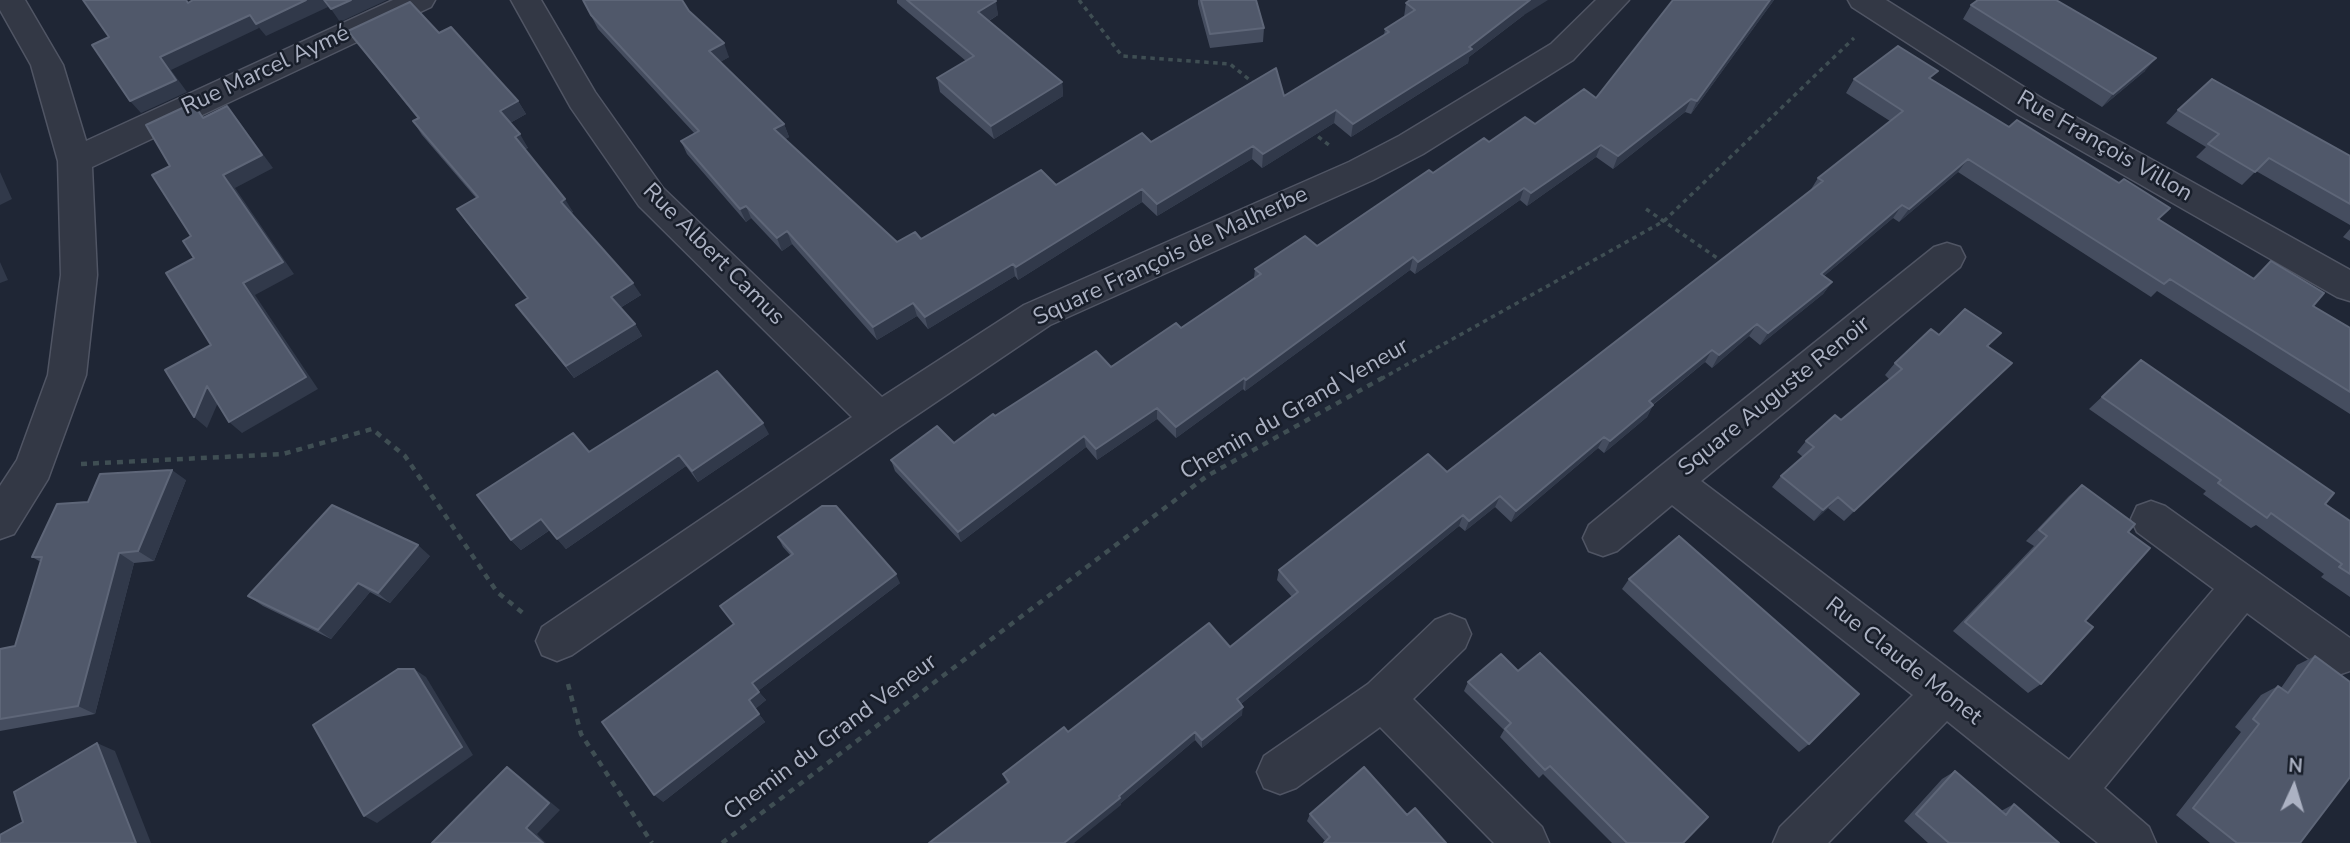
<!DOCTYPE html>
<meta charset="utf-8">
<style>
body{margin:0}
#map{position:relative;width:2350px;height:843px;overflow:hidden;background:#1f2635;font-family:"Nunito Sans",sans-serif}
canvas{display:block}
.north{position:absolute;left:2259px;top:752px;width:70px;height:70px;-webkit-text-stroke:5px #181e2a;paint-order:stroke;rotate:4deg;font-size:19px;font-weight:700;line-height:28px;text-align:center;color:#acb2c3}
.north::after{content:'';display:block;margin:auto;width:24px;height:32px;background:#acb2c3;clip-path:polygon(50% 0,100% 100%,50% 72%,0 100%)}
</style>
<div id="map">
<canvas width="2350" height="843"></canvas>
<div class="north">N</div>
</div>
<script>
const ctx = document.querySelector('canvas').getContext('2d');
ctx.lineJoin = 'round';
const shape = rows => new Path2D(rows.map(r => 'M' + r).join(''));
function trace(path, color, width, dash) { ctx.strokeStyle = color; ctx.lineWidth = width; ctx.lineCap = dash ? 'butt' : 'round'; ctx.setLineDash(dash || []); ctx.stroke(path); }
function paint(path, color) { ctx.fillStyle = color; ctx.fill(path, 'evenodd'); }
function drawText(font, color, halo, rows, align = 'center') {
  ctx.font = font + ' "Nunito Sans",sans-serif'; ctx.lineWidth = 5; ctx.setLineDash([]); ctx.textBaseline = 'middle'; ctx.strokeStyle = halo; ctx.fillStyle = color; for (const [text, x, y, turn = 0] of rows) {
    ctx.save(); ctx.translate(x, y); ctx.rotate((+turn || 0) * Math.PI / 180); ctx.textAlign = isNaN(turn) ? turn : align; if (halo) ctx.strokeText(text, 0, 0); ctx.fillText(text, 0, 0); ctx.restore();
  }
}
const minor = shape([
 [0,0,25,0,63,65,86,141,393,0,435,0,431,7,92,167,97,275,86,375,48,479,14,534,0,539,0,486,17,460,48,375,61,275,58,161,31,65,0,10,0,0],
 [511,0,541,0,595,92,663,188,882,397,1024,305,1349,162,1399,136,1551,44,1596,0,1629,0,1573,60,1423,154,1373,180,1050,325,893,431,572,655,557,661,542,655,536,641,542,627,852,417,639,206,571,108,511,0],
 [1848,0,1886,0,2043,99,2350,270,2350,301,2337,297,2019,115,1852,7,1848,0],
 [1947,243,1960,247,1965,257,1960,267,1701,481,2069,760,2214,589,2137,532,2131,519,2137,506,2151,501,2165,506,2350,638,2350,671,2338,675,2323,669,2247,613,2104,788,2149,827,2156,843,2098,843,1947,721,1828,843,1773,843,1780,827,1913,695,1672,505,1617,551,1603,556,1589,551,1583,538,1589,525,1657,469,1934,247,1947,243],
 [1450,614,1465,620,1471,634,1465,648,1413,699,1542,827,1549,843,1494,843,1380,727,1296,788,1280,794,1264,788,1257,772,1264,756,1368,684,1435,620,1450,614]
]);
trace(minor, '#505564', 3);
trace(shape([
 [1079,0,1122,56,1230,64,1256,85],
 [1311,131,1329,145],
 [1646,209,1723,262],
 [1381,379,1664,221,1854,38]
]), '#3f4e53', 3.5, [4.5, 4.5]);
trace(shape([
 [81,464,283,454,372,429,405,456,497,592,523,613],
 [568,684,581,734,652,843],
 [722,843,1207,476,1384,377]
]), '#3f4e53', 4.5, [6, 6]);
paint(minor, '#333845');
paint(shape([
 [583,0,689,11,729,57,720,62,784,124,789,137,785,139,897,242,921,239,1056,185,1151,142,1284,96,1384,35,1385,29,1404,17,1406,3,1524,15,1469,57,1468,63,1351,137,1334,123,1262,168,1252,159,1157,216,1142,202,1018,280,1015,276,928,329,917,316,877,340,792,244,782,251,751,218,746,222,687,154,681,141,695,134,598,29],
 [897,0,995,0,998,15,989,21,1062,82,1063,96,994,139,940,92,937,78,966,61,897,3],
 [1198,0,1256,0,1264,28,1263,42,1210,48,1198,4],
 [1673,0,1774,0,1691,114,1685,112,1613,169,1596,157,1527,206,1520,200,1415,274,1410,270,1245,391,1243,389,1176,438,1157,419,1097,460,1086,447,961,542,895,471,891,460,954,443,995,416,1111,367,1181,328,1254,278,1255,269,1317,246,1433,173,1489,142,1535,124,1596,98],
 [1971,5,2145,71,2102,107,1963,19],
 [348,31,439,33,518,101,526,114,510,123,528,148,525,149,573,212,571,213,641,295,620,308,635,324,642,336,574,378,516,305,528,298,466,222,457,209,476,198,422,135,413,121,418,119,358,44],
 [1854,79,1932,80,2253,278,2271,261,2313,306,2350,328,2350,414,2157,291,2151,297,1958,172,1899,222,1893,218,1824,276,1832,282,1823,294,1760,345,1749,336,1712,368,1705,362,1653,405,1647,417,1604,453,1598,448,1511,522,1495,507,1465,531,1459,526,1241,704,1242,715,1202,748,1195,740,1121,803,1121,805,1007,783,1003,774,1068,732,1230,647,1292,597,1277,580,1279,570,1447,472,1810,191,1818,178,1890,121,1846,93],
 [2178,110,2350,156,2350,225,2256,171,2242,185,2196,157,2206,147,2166,123],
 [2350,229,2350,241,2343,237],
 [1939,335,1988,347,2012,363,1844,521,1828,508,1814,521,1772,487,1781,476,1803,457,1797,452,1806,441,1841,420,1889,379,1885,375,1895,363],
 [2141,360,2325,504,2350,521,2350,597,2321,577,2324,574,2256,525,2251,528,2203,494,2206,491,2089,409],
 [769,434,698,482,686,466,566,549,550,530,521,550,511,540,589,452],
 [186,480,154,561,134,563,95,714,0,731,0,649,15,646,41,562,32,557,88,502],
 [2082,485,2128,532,2085,621,2041,684,2028,693,1953,631,2034,546,2026,541,2069,496],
 [778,537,900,583,758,691,766,700,755,709,765,722,663,802,734,624,791,556,783,547],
 [430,556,390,603,370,592,331,639,263,606,248,596],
 [1629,579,1809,744,1799,752,1622,589],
 [2315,656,2300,843,2210,843,2176,815,2241,732,2235,727,2261,695,2278,686,2281,688,2297,665],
 [1468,682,1683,843,1612,843,1543,774,1539,778,1500,737,1504,730,1464,691],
 [1955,771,2001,811,2014,804,2059,843,1928,843,1904,821,1942,779],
 [1310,814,1407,815,1325,841,1307,821]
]), '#454d5f');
paint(shape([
 [306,0,323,0,328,7,266,36,256,24],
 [351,0,387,0,340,22,331,9],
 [1530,0,1548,0,1524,15,1469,57,1468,63,1351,137,1353,124,1469,47],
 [1770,0,1774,0,1691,114,1697,101],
 [996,1,998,15,980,26,978,12],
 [250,15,259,28,171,70,187,92,141,113,130,101,160,57],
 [724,43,729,57,715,65,709,51],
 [2156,58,2145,71,2102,107,2113,94],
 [1062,82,1063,96,994,139,991,126],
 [1691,99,1685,112,1613,169,1618,156],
 [518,101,526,114,508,124,500,111],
 [227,106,238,120,273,168,235,188,294,274,255,295,318,389,242,433,229,422,243,283,223,175],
 [1336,110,1334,123,1262,168,1263,154],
 [784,124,789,137,779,143,774,129],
 [520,134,528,148,523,150,515,137],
 [1601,145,1596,157,1527,206,1531,193],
 [1253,146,1252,159,1157,216,1157,204],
 [1968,159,1958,172,1899,222,1909,209],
 [0,172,12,199,0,205],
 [1524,188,1520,200,1415,274,1418,262],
 [1142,189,1142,202,1018,280,1016,267],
 [565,199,573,212,568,215,561,202],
 [1902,205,1893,218,1812,286,1821,274],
 [746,206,751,218,746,222,740,209],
 [787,231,792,244,782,251,777,238],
 [1413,257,1410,270,1245,391,1246,380],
 [0,262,8,280,0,283],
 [1013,264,1015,276,928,329,925,317],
 [1832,282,1823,294,1760,345,1768,333],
 [633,283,641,295,618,309,611,297],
 [913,303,917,316,877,340,873,327],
 [635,324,642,336,574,378,566,366],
 [1757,324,1749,336,1712,368,1719,355],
 [1712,350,1705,362,1642,413,1649,401],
 [2012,363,2000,375,1844,521,1854,511],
 [1244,378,1243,389,1176,438,1176,427],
 [207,386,220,398,207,428,194,417],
 [1653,405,1647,417,1604,453,1610,441],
 [1157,408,1157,419,1097,460,1096,449],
 [763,423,769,434,698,482,692,471],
 [1084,436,1086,447,961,542,958,532],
 [1604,437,1598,448,1511,522,1516,511],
 [679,455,686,466,566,549,557,539],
 [172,470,186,480,154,561,138,551],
 [1500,496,1495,507,1465,531,1469,521],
 [1838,497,1828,508,1814,521,1823,510],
 [1463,515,1459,526,1236,708,1237,699],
 [541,519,551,529,521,550,511,540],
 [418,545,430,556,390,603,378,593],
 [119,553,134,563,95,714,78,706],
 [896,574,900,583,758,691,752,683],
 [358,583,370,592,331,639,318,630],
 [414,669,426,677,473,755,377,823,364,816],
 [759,692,766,700,755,709,765,722,663,802,654,795,749,700],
 [1243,707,1242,715,1202,748,1202,740],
 [1195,732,1195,740,1121,803,1121,805,1074,843,1064,843],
 [97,743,115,751,151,843,136,843],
 [507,767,518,775,560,810,537,834,546,843,543,843,526,828]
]), '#31394a');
const building = shape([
 [83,0,186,0,188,3,193,0,306,0,256,24,250,15,160,57,176,80,130,101,92,45,109,37,83,0],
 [324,0,351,0,331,9,324,0],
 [583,0,682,0,689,11,724,43,709,51,784,124,774,129,897,242,915,232,921,239,1041,170,1056,185,1142,133,1151,142,1276,68,1284,96,1389,32,1385,29,1415,10,1406,3,1410,0,1530,0,1469,47,1472,49,1353,124,1336,110,1263,154,1253,146,1157,204,1142,189,1016,267,1013,264,925,317,913,303,873,327,787,231,777,238,746,206,740,209,681,141,699,131,591,15,583,0],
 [907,0,995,0,996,1,978,12,1062,82,991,126,937,78,974,56,907,0],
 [1201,0,1256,0,1264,28,1210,34,1201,0],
 [1673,0,1770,0,1697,101,1691,99,1618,156,1601,145,1531,193,1524,188,1418,262,1413,257,1246,380,1244,378,1176,427,1157,408,1096,449,1084,436,958,532,891,460,937,426,954,443,993,414,995,416,1096,351,1111,367,1176,323,1181,328,1261,274,1255,269,1305,236,1317,246,1429,170,1433,173,1484,138,1489,142,1525,117,1535,124,1584,89,1596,98,1673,0],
 [1978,0,2056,0,2156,58,2113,94,1971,5,1978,0],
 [410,2,439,33,451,27,518,101,500,111,520,134,515,137,565,199,561,202,633,283,611,297,635,324,566,366,516,305,528,298,457,209,478,197,413,121,419,118,348,31,410,2],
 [1898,46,1938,71,1929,78,2009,127,2017,120,2119,183,2124,179,2170,208,2158,219,2254,279,2271,261,2324,293,2313,306,2350,328,2350,392,2170,279,2164,284,1968,159,1909,209,1902,205,1821,274,1832,282,1768,333,1757,324,1719,355,1712,350,1649,401,1653,405,1610,441,1604,437,1516,511,1500,496,1469,521,1463,515,1237,699,1243,707,1202,740,1195,732,1119,796,1120,798,1064,843,929,843,1009,782,1003,774,1064,727,1068,732,1209,623,1230,647,1298,592,1279,570,1428,454,1447,472,1823,181,1818,178,1903,111,1854,79,1898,46],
 [2212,79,2350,156,2350,204,2269,158,2255,172,2208,144,2219,134,2178,110,2212,79],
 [193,103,203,118,227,106,262,155,223,175,283,262,243,283,306,377,229,422,207,386,194,417,165,370,211,345,166,273,194,258,183,241,191,236,152,175,170,166,146,125,193,103],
 [1965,309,2001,333,1987,346,2012,363,1854,511,1838,497,1823,510,1781,476,1814,447,1806,441,1835,415,1841,420,1902,369,1895,363,1931,329,1939,335,1965,309],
 [2141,360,2334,493,2325,504,2350,521,2350,574,2339,567,2342,564,2271,513,2267,518,2218,483,2221,480,2102,397,2141,360],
 [717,371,763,423,692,471,679,455,557,539,541,519,511,540,477,495,573,433,589,452,717,371],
 [172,470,138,551,119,553,78,706,0,719,0,649,15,646,42,557,32,557,57,504,88,502,100,474,172,470],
 [2082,485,2135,524,2128,532,2150,548,2085,621,2093,627,2041,684,1965,622,2047,536,2039,530,2082,485],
 [332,505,418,545,378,593,358,583,318,630,248,596,332,505],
 [822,506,836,506,896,574,752,683,759,692,749,700,759,714,654,795,602,722,734,624,720,606,793,554,778,537,822,506],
 [1679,536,1859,694,1809,744,1629,579,1679,536],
 [1540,653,1708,817,1683,843,1627,843,1550,766,1545,770,1505,729,1511,723,1468,682,1501,654,1518,671,1540,653],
 [2315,656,2350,682,2350,777,2300,843,2237,843,2193,808,2259,724,2253,719,2278,686,2288,693,2315,656],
 [398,669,414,669,462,747,364,816,313,725,398,669],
 [97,743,136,843,0,843,0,835,23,822,14,792,97,743],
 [507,767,549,803,526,828,543,843,432,843,507,767],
 [1364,767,1407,815,1415,808,1446,843,1324,843,1330,837,1310,814,1364,767],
 [1955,771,2006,815,2014,804,2059,843,1949,843,1916,814,1955,771]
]);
paint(building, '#50586a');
trace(building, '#5e6678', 2);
drawText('23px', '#acb2c3', '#181e2a', [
 ["Rue Marcel Aymé",266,71,-25],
 ["Rue François Villon",2104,147,30],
 ["Rue Albert Camus",713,255,45],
 ["Square François de Malherbe",1171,257,-25],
 ["Square Auguste Renoir",1775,397,-39],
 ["Chemin du Grand Veneur",1295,410,-30],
 ["Rue Claude Monet",1903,662,38],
 ["Chemin du Grand Veneur",831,738,-37]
]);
</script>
